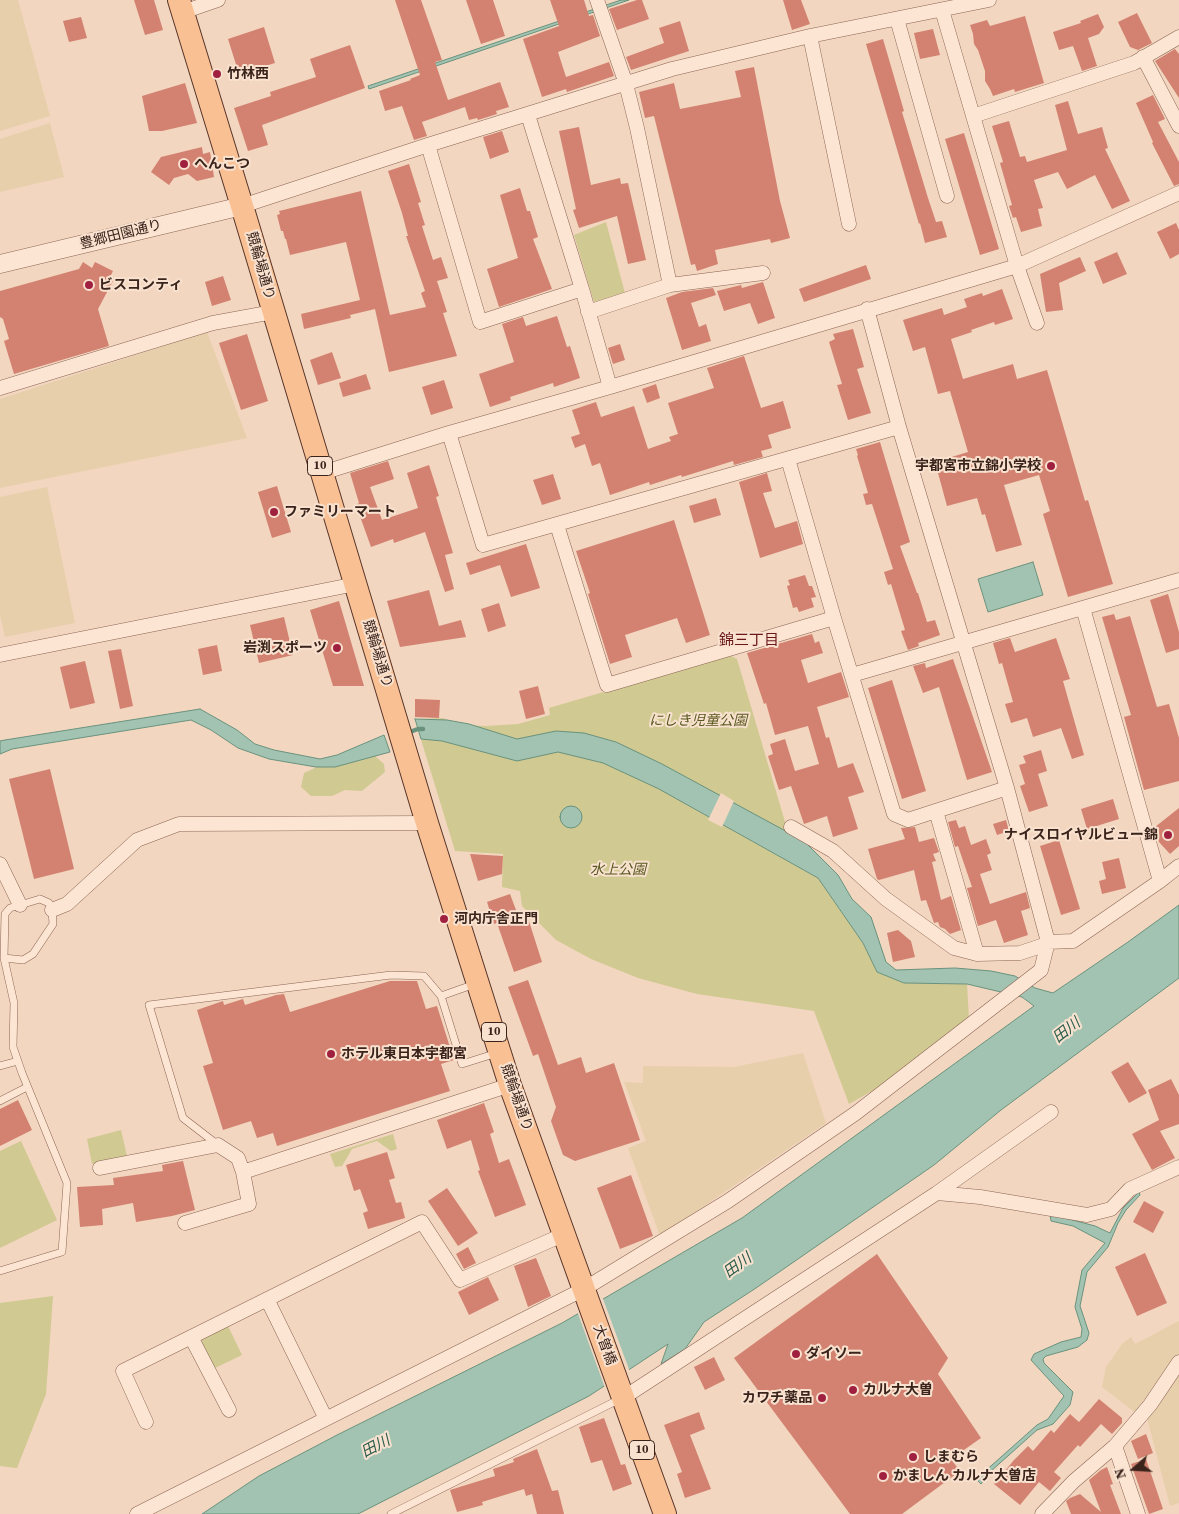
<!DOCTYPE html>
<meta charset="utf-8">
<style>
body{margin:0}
#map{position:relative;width:1179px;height:1514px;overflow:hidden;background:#f2d6bf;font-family:"Source Serif 4",serif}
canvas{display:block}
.north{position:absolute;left:1109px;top:1444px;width:50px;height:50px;-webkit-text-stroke:4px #f8e2cf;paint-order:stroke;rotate:251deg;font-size:14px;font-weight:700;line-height:20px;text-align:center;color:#3a231b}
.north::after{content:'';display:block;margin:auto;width:18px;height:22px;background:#3a231b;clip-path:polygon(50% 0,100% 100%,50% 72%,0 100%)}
</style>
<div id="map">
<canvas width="1179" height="1514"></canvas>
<div class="north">N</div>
</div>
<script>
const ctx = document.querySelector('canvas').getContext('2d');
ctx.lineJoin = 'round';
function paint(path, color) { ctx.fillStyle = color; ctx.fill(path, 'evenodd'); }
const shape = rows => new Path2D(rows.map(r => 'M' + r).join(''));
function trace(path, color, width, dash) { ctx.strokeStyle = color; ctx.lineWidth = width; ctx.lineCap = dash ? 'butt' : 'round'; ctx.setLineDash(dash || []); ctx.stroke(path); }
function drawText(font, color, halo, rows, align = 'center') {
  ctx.font = font + ' "Source Serif 4","Noto Sans JP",serif'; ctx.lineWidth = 4; ctx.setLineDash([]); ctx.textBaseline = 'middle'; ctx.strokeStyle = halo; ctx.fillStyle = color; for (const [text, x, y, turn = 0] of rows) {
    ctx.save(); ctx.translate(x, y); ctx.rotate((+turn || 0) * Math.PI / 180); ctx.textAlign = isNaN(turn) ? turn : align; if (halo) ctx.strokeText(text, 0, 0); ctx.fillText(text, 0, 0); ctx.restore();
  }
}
paint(shape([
 [0,0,18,0,50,116,0,131],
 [50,123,64,177,0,192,0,139],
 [207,332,247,438,0,488,0,399],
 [47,487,75,623,5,637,0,615,0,497],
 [803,1053,826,1123,660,1236,628,1148,646,1141,624,1082,643,1083,643,1066,734,1067],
 [1179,1321,1179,1354,1137,1414,1102,1387,1106,1367,1122,1344,1131,1337,1135,1344],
 [1179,1372,1179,1503,1170,1506,1147,1418]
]), '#e8cfab');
paint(shape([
 [606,222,625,293,594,302,574,235],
 [729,655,737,659,788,832,689,806,818,878,863,943,877,972,904,983,967,984,969,1019,879,1087,849,1104,814,1011,697,994,638,978,591,959,556,940,522,906,520,891,502,887,503,854,455,851,416,723,421,719,443,718,461,725,486,726,518,724,550,715,549,708],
 [375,756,384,764,385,772,362,791,345,790,332,796,311,796,301,787,304,773,319,766,354,758],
 [121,1130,127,1156,92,1164,87,1139],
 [393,1134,397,1149,391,1151,377,1141,352,1149,342,1166,335,1167,330,1154],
 [21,1141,57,1220,0,1248,0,1151],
 [53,1296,46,1394,17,1468,0,1466,0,1303],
 [228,1326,242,1355,213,1369,201,1345,202,1340]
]), '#d1c992');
const water = shape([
 [621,0,629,0,369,89,368,86,621,0],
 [1033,562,1043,595,988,612,978,579,1033,562],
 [200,709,237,730,255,744,274,750,320,759,337,755,384,735,390,752,335,767,316,767,269,759,238,748,211,730,191,720,12,749,0,754,0,741,5,740,200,709],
 [415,719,447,720,469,724,517,739,556,731,584,733,616,742,662,764,804,841,838,875,852,899,871,917,886,962,896,970,955,968,991,971,1015,976,1035,988,1053,993,1128,942,1179,905,1179,978,1001,1110,934,1165,756,1288,704,1322,685,1349,661,1364,668,1344,589,1396,358,1514,202,1514,259,1476,337,1435,562,1323,742,1218,1034,1006,1022,997,967,984,904,983,877,972,863,943,818,878,659,789,603,763,558,752,517,761,442,741,421,739,415,719],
 '560 817a11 11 0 1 1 22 0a11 11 0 1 1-22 0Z',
 [1139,1192,1140,1195,1126,1210,1118,1223,1108,1247,1087,1272,1080,1306,1089,1333,1087,1340,1078,1347,1046,1356,1043,1359,1044,1363,1073,1392,1070,1405,1053,1424,1037,1430,990,1472,981,1484,978,1481,983,1473,1037,1425,1048,1419,1064,1396,1031,1360,1034,1354,1061,1342,1081,1337,1082,1329,1075,1307,1082,1270,1105,1243,1073,1226,1051,1221,1050,1214,1095,1226,1110,1233,1123,1208,1139,1192]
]);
paint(water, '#a2c3b1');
trace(water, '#69927d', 1);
paint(shape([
 [721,793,734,801,722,827,708,820],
 [602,1296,630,1372,605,1388,577,1311]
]), '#f2d6bf');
trace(shape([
 [407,733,418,729,423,729]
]), '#69927d', 4.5);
paint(shape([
 [134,0,154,0,163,30,145,35],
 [395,0,421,0,442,60,435,62,448,100,500,82,509,107,496,111,497,114,478,120,477,118,469,120,465,107,422,122,427,136,414,140,402,106,385,111,379,91,411,80,410,79,420,75],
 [466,0,493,0,505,36,481,44],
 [550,0,584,0,589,16,593,15,600,36,558,52,566,77,609,62,614,76,567,92,566,89,542,97,523,39,559,26],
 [637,0,642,0,649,19,617,30,609,9],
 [783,0,801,0,810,24,792,30],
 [1137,13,1152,43,1138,50,1130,47,1118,22],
 [1098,14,1104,27,1099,34,1088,38,1097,66,1082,71,1073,46,1059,50,1053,32,1081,23,1080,21],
 [1025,16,1044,83,1015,92,1014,89,993,96,990,89,985,81,985,71,978,50,974,44,973,34,970,25,987,20,990,26],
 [81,17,87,38,69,42,63,21],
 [680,21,689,51,631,70,626,57,664,43,659,28],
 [264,27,275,63,239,74,228,39],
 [933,29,940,55,920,59,914,33],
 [883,39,904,111,902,112,928,198,936,222,942,221,947,237,925,243,920,223,919,224,866,44],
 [350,45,365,88,262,125,268,145,248,151,234,108,271,96,270,92,316,77,310,59],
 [1175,49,1179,54,1179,98,1155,61],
 [754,67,780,201,790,238,771,243,770,239,715,250,718,264,697,271,695,264,691,265,654,116,645,118,639,92,674,83,680,109,741,97,735,71],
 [185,83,197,123,162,131,149,131,142,96],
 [1153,95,1165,119,1158,122,1179,162,1179,184,1174,186,1152,143,1153,142,1136,103],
 [1068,101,1078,134,1102,127,1108,148,1105,149,1130,201,1112,209,1095,175,1067,189,1058,172,1034,180,1043,208,1038,209,1042,226,1021,232,1016,217,1013,218,1009,206,1012,205,1000,163,1003,162,992,126,1009,121,1020,157,1025,156,1027,162,1067,150,1055,105],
 [579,127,591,185,620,178,621,184,628,183,646,260,628,264,617,216,579,228,573,210,576,209,559,131],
 [502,131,509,152,490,159,483,137],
 [964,133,999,249,980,255,945,139],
 [202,147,203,154,210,152,214,177,197,181,188,174,174,178,169,185,151,172,161,157],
 [409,164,421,202,418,203,425,225,422,226,433,260,441,257,448,278,437,281,447,312,443,313,457,356,389,372,375,309,350,315,351,318,304,329,301,314,360,300,346,242,290,255,286,239,285,239,283,231,281,231,277,215,280,214,279,211,361,191,390,315,426,307,421,293,425,291,406,236,408,236,402,213,388,171],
 [520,188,527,211,530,211,538,237,533,239,552,289,499,307,487,269,518,258,500,195],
 [1176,223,1179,230,1179,254,1170,259,1157,232],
 [1117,252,1127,274,1103,284,1094,262],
 [1080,257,1086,271,1059,283,1063,310,1046,312,1040,274],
 [83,262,92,268,95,262,113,271,110,277,114,279,98,309,109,346,14,374,4,341,9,339,3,319,0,317,0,291,79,269],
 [866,265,871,279,804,302,799,289],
 [223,276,231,300,212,306,205,282],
 [763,282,775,318,758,324,750,303,724,311,717,291,741,285,742,288],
 [713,288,716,295,691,303,699,327,706,324,711,341,682,350,666,298,682,292],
 [1002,289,1013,319,995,325,994,322,971,330,972,332,951,339,963,379,1013,364,1017,379,1047,370,1085,501,1088,500,1113,584,1068,597,1043,514,1050,511,1039,475,1004,485,1022,545,996,552,985,514,982,515,977,498,947,506,935,462,968,452,950,391,938,394,925,347,913,351,903,320,942,308,944,315,967,307,964,299,982,293,983,296],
 [557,316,567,347,570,346,580,378,554,387,553,383,510,397,511,400,490,407,479,374,514,362,502,324,523,317,526,326],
 [853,329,864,367,857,369,871,413,848,420,837,385,842,384,829,342,835,339,833,334],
 [247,334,268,401,241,410,219,343],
 [620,344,625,360,613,364,608,348],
 [332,352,341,378,318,385,310,360],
 [744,356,761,408,783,401,791,428,768,435,772,448,761,451,763,457,734,465,733,461,682,477,681,475,650,485,649,482,610,495,600,463,592,466,585,444,575,448,571,437,580,434,572,410,596,402,601,417,634,406,648,449,671,441,669,437,678,434,668,403,714,388,707,368],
 [366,374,371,389,343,397,339,383],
 [444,380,453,408,431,415,422,387],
 [656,384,660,398,647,403,642,389],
 [880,442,910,542,900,546,917,593,918,593,927,622,935,620,940,635,918,643,919,646,908,650,901,631,905,630,891,584,888,585,884,572,893,569,872,504,866,505,863,494,868,493,857,456,858,455,856,449],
 [388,461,394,479,370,487,382,520,418,508,407,473,429,465,439,496,436,497,453,553,445,555,454,589,445,592,425,532,394,543,393,539,371,547,356,505,359,503,350,473],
 [767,473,772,491,763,493,775,528,797,521,803,544,760,558,739,482],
 [553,474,561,499,542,505,533,480],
 [277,486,291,532,272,538,258,492],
 [716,498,721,515,694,523,689,506],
 [674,520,710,635,686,643,677,618,625,635,632,657,610,664,588,594,590,593,576,551],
 [526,544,540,588,511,597,500,565,470,575,466,563],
 [805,575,809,586,812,586,816,597,811,598,814,607,799,612,797,607,793,608,787,586,790,585,788,580],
 [429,590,439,626,461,620,466,637,400,647,387,601],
 [1168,594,1179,632,1179,649,1166,653,1150,600],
 [339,601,364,686,333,686,310,610],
 [499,603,506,626,488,632,481,609],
 [1114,614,1116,620,1130,616,1157,707,1169,704,1179,738,1179,781,1144,790,1124,717,1131,715,1102,617],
 [284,617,293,655,259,663,250,625],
 [812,634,815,643,819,641,823,653,801,660,808,683,841,672,849,697,817,707,826,738,829,737,838,768,853,763,864,792,848,797,858,829,833,837,827,816,804,824,791,786,779,790,768,756,773,754,770,744,785,739,795,771,819,764,808,726,775,735,766,703,764,704,747,653],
 [1010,638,1015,652,1056,638,1070,679,1063,681,1084,755,1072,759,1061,728,1033,737,1027,718,1011,723,1005,704,1013,702,1002,663,999,664,993,643],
 [217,645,222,671,203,675,198,649],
 [121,649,133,706,120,709,108,651],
 [953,659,992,772,967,780,939,687,923,693,913,666,925,663,926,668],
 [85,661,95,703,70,709,60,667],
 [892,680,926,791,902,799,868,688],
 [538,686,545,714,526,719,519,691],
 [415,699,440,700,439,718,415,717],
 [1041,750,1047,771,1038,774,1048,806,1029,812,1020,786,1025,784,1019,765,1026,763,1023,756],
 [50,769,74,869,34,879,9,779],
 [1113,799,1119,819,1087,829,1081,809],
 [1179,808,1179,846,1170,854,1159,842,1155,827],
 [956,820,959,828,965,826,971,845,986,839,991,853,987,855,992,870,980,874,990,904,1026,892,1030,908,1021,911,1028,935,1004,943,996,920,978,926,967,888,972,887,958,846,955,847,948,822],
 [1006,820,1009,831,997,835,993,824],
 [915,827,919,842,934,838,939,852,933,854,936,861,932,862,941,900,951,896,961,930,950,934,945,929,940,927,938,922,934,923,926,900,921,901,914,870,879,880,877,879,868,849,905,839,901,828],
 [1059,840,1080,909,1061,915,1040,846],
 [470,854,503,856,502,874,478,881],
 [1119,858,1126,888,1102,894,1099,881,1106,879,1102,862],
 [510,894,519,918,527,915,542,962,514,972,497,923,494,924,487,902],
 [898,930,911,941,915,957,893,962,887,933],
 [528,980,558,1065,581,1057,586,1073,614,1063,640,1140,575,1161,563,1155,551,1121,556,1107,538,1054,533,1056,508,987],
 [390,981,417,981,426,1009,437,1006,454,1060,441,1064,450,1091,277,1146,273,1133,257,1138,251,1121,223,1130,203,1066,213,1063,197,1010,223,1001,224,1005,243,999,245,1005,276,995,284,994,290,1012],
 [1128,1062,1147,1093,1129,1103,1111,1072],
 [1171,1079,1179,1095,1179,1124,1160,1131,1175,1158,1152,1170,1132,1134,1159,1120,1148,1090],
 [18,1100,32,1130,0,1146,0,1109],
 [484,1103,494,1132,490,1134,499,1163,509,1159,526,1205,495,1217,478,1171,480,1170,471,1140,447,1149,437,1120],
 [387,1152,395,1178,389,1180,396,1203,401,1202,405,1218,368,1229,363,1213,368,1211,360,1189,354,1191,346,1165],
 [183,1161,195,1210,172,1216,136,1222,133,1203,102,1209,103,1225,80,1227,77,1187,114,1185,113,1178,163,1171,162,1165],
 [631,1175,653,1236,620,1249,597,1188],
 [447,1188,478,1233,458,1246,428,1201],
 [1144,1201,1164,1212,1153,1233,1133,1222],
 [468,1247,476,1263,464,1269,456,1254],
 [1145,1253,1167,1303,1137,1316,1115,1267],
 [877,1254,948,1358,938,1374,981,1438,951,1459,960,1471,902,1514,850,1514,734,1358],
 [536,1258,551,1296,528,1307,514,1266],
 [488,1277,499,1300,469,1315,458,1292],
 [714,1357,725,1380,705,1390,694,1367],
 [1099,1399,1122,1418,1122,1423,1112,1434,1101,1424,1080,1447,1078,1445,1054,1472,1061,1478,1050,1491,1039,1482,1020,1505,994,1484,1014,1460,1028,1446,1033,1451,1051,1430,1054,1433,1070,1414,1079,1422],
 [699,1412,705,1429,690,1435,711,1489,685,1498,677,1474,682,1472,664,1425],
 [604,1418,621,1465,625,1464,632,1484,613,1491,602,1460,591,1463,579,1427],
 [1146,1434,1153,1453,1138,1459,1131,1441],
 [537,1449,552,1491,558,1490,564,1514,537,1514,532,1494,526,1496,524,1489,482,1502,483,1505,457,1512,450,1490,495,1476,493,1469,514,1462,513,1459],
 [1146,1459,1163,1509,1149,1514,1131,1464],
 [1107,1467,1113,1484,1110,1485,1121,1514,1071,1514,1066,1501,1070,1498,1080,1494,1101,1512,1089,1480,1101,1470]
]), '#d38271');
const service = shape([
 [40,899,49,903,52,910,53,924,33,954,23,960,4,958,5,914,10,908,40,899],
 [441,996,462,1064,497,1053],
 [0,1066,18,1061],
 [0,1101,27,1087],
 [218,1145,183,1118,149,1005,391,975,424,976,441,996,475,984],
 [0,1271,62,1252,67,1183,22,1073,13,1047,14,1003,4,958],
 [391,1514,620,1399]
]);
const minor = shape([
 [597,0,626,84,637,128,670,285],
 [942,10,1017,266,1037,323],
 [183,12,218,0],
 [897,19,947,196],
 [810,36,849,224],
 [1143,57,1179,126],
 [528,115,582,289,610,387],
 [973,116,1134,63,1179,37],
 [428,145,480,322,582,289],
 [242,206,428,145,672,69,810,36,989,0],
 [867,309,899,427,1007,788,1048,942],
 [588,312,670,285,763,273],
 [0,388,213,323,273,312],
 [449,433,483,545,899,427],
 [788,459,834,618,894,814,908,820,1007,788],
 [322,473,449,433,610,387,1017,266,1179,193],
 [557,525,607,685,834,618],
 [1083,608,1160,881],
 [0,655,356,584],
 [852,675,1179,580],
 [936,811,977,954,1020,953,1047,944],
 [791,827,833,851,886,899,954,948,977,954],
 [0,864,20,905],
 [52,910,67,904,137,840,179,824,427,823],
 [100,1168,218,1145,238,1158,243,1172,249,1204,185,1223],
 [243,1172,510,1085],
 [937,1193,1051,1112],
 [267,1299,326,1419],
 [191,1337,229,1410],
 [623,1398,937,1193,980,1197,1087,1215,1111,1209,1130,1189,1179,1167],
 [146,1422,123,1371,422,1222,460,1280,565,1234],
 [1115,1446,1138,1514],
 [137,1514,584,1289,728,1201,856,1113,1041,970,1048,942,1073,941,1160,881,1179,866],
 [1042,1514,1074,1481,1115,1446,1150,1405,1179,1362]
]);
const tertiary = shape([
 [0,264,242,206]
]);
const primary = shape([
 [179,0,242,206,427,823,510,1085,665,1514]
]);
trace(service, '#8c6555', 8);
trace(minor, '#8c6555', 15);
trace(tertiary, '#8c6555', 19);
trace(primary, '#59352a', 24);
trace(service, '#fce5d3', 7);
trace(minor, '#fce5d3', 14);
trace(tertiary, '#fce5d3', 18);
trace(primary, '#f9c093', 22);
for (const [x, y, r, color] of [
 [217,74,5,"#a02040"],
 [184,164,5,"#a02040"],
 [89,285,5,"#a02040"],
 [1051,466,5,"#a02040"],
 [274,512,5,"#a02040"],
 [337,648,5,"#a02040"],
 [1168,835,5,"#a02040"],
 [444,919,5,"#a02040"],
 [331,1054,5,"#a02040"],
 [796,1354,5,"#a02040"],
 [853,1390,5,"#a02040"],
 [822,1398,5,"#a02040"],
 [913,1457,5,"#a02040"],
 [883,1476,5,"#a02040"]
]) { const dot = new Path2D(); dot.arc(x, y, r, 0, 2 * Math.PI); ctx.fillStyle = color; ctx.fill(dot); trace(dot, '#f8e2cf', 2); }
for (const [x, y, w] of [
 [320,466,25],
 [494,1032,25],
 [642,1450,25]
]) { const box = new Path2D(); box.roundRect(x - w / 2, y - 9.5, w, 19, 4); ctx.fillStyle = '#f8e2cf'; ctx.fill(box); trace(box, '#3a231b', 1); }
drawText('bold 12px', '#3a231b', null, [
 ["10",320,466],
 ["10",494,1032],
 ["10",642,1450]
]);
drawText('bold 14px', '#3a231b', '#f8e2cf', [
 ["竹林西",227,74],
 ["へんこつ",194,164],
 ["ビスコンティ",99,285],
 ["宇都宮市立錦小学校",1041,466,"right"],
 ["ファミリーマート",284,512],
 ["岩渕スポーツ",327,648,"right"],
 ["ナイスロイヤルビュー錦",1158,835,"right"],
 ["河内庁舎正門",454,919],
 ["ホテル東日本宇都宮",341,1054],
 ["ダイソー",806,1354],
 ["カルナ大曽",863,1390],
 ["カワチ薬品",812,1398,"right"],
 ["しまむら",923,1457],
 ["かましん カルナ大曽店",893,1476]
], 'left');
drawText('14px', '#3a231b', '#f8e2cf', [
 ["豊郷田園通り",121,235,-14],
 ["競輪場通り",260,266,74],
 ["競輪場通り",377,654,73],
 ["競輪場通り",516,1098,71],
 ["大曽橋",604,1345,70]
]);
drawText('italic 14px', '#585820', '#f8e2cf', [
 ["にしき児童公園",698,721],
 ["水上公園",618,870]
]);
drawText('15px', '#6a171a', '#f8e2cf', [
 ["錦三丁目",749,641]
]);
drawText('italic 15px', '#295b4c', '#f8e2cf', [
 ["田川",1067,1031,-38],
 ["田川",738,1266,-36],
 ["田川",376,1447,-28]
]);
</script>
